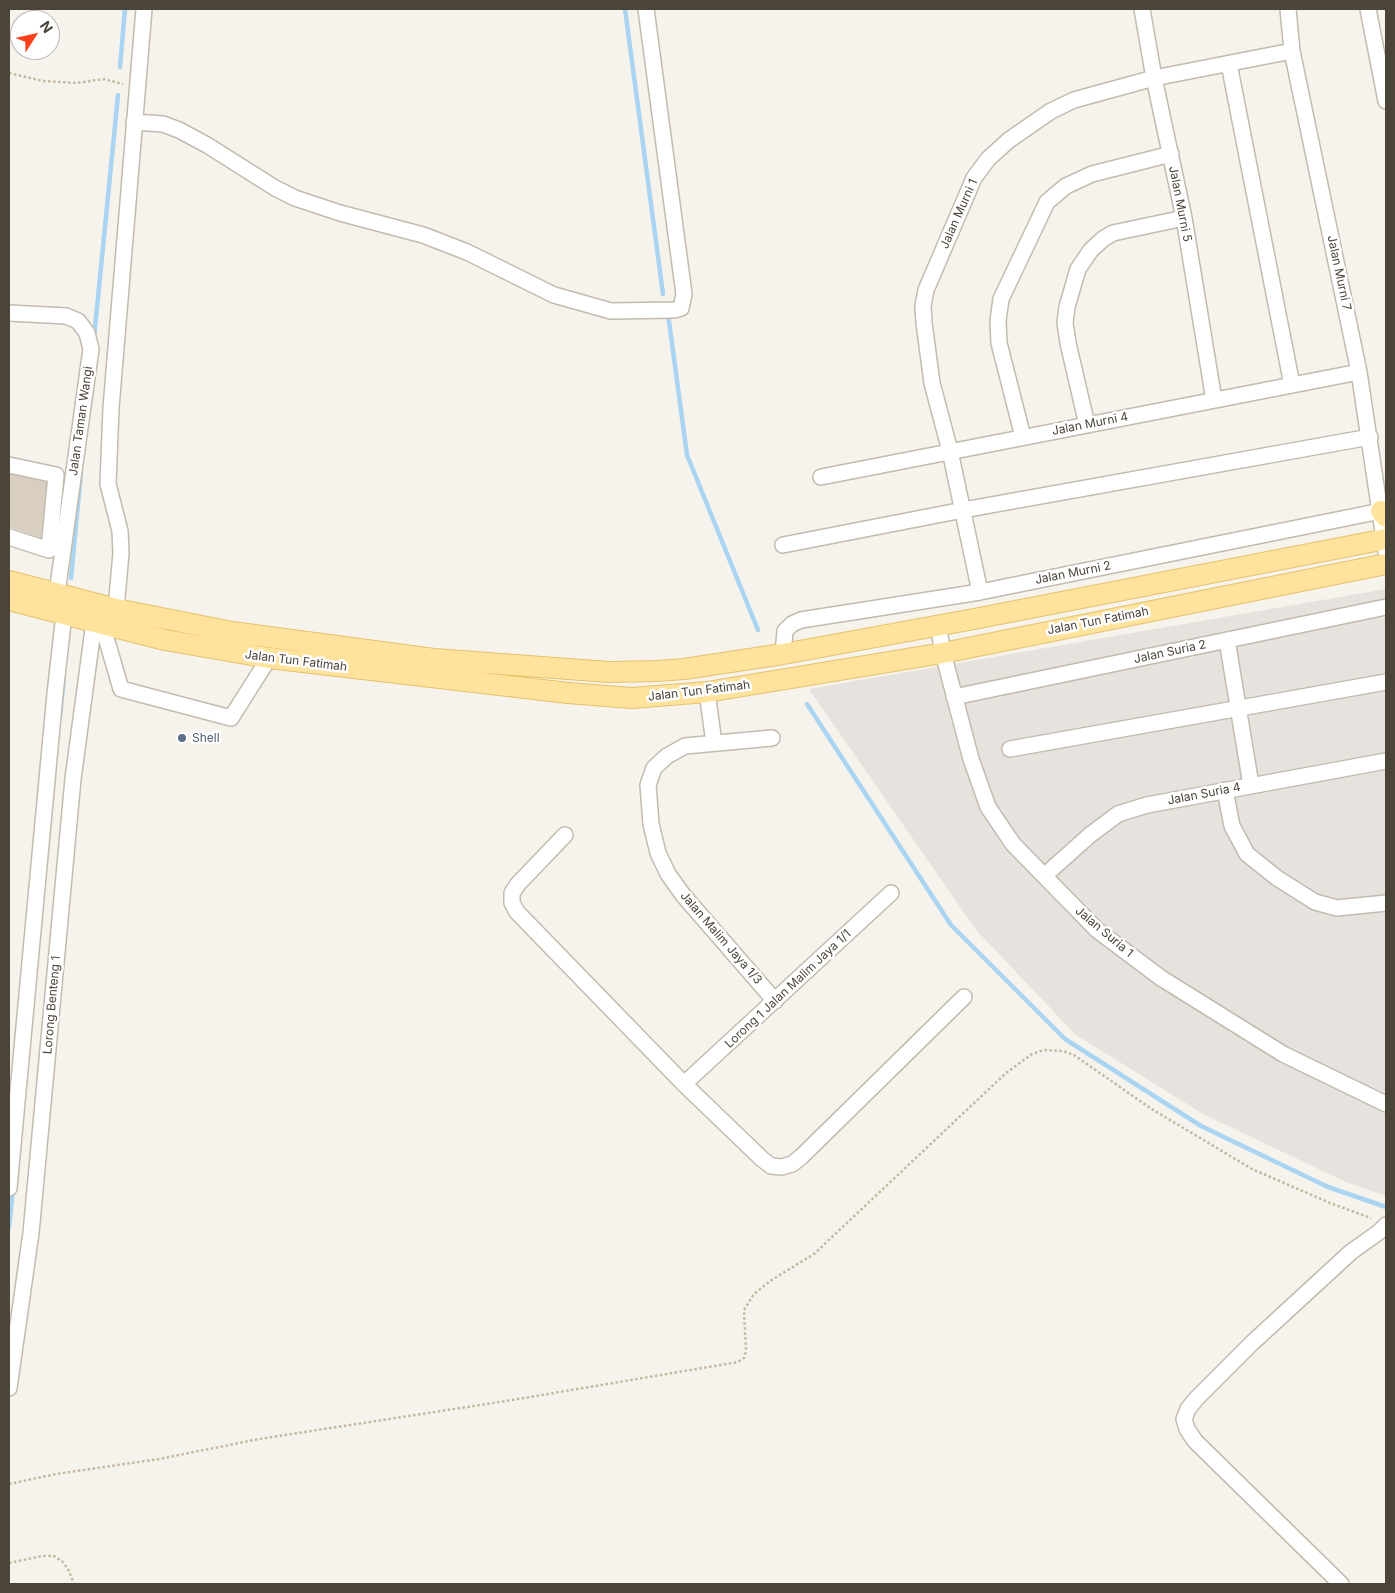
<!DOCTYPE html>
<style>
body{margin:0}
#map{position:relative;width:1395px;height:1593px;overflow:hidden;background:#f6f3ec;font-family:Inter,sans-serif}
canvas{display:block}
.frame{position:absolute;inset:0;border:10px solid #4b4439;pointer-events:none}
.north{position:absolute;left:10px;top:10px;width:50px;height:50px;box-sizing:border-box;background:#fff;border:1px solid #b7b4b0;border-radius:50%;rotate:55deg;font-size:14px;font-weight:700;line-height:20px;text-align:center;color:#4b4439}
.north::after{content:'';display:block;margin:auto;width:18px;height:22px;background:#fc3f1d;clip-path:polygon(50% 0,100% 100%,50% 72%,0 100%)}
</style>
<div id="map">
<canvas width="1395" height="1593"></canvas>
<div class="frame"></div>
<div class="north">N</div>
</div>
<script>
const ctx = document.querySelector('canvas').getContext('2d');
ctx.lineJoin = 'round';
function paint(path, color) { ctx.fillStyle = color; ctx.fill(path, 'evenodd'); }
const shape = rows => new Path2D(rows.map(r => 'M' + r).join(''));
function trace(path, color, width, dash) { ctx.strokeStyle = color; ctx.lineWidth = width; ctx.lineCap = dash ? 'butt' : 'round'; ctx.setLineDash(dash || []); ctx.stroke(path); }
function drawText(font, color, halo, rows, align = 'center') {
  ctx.font = font + ' Inter,sans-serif'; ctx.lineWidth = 5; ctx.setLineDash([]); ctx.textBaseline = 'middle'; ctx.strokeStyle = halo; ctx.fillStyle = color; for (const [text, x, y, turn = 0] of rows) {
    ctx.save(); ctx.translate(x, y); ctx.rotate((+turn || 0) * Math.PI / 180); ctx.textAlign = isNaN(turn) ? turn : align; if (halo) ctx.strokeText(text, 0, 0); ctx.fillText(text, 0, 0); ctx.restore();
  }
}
paint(shape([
 [1386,589,1386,1196,1346,1182,1203,1114,1076,1035,976,930,809,689]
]), '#e6e2dd');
trace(shape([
 [625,9,663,294],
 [120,67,125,9],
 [668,314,687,455,758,630],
 [94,338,118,95],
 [71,578,81,472],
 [807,704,951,925,1065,1039,1201,1126,1328,1187,1386,1207],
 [60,717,64,677],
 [9,1228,13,1189]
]), '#a9d4f2', 4.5);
paint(shape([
 [9,470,48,479,44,539,9,527]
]), '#d8cfc1');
const minor = shape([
 [1142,9,1154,78,1184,218,1214,400],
 [1288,9,1292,51,1359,372,1386,552],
 [1368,9,1386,101],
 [1229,64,1292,385],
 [134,122,163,124,179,130,207,145,275,188,295,198,340,213,423,235,467,252,554,295,611,311,675,310,681,308,684,294,646,9],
 [9,313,66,316,78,321,87,333,91,349,57,593],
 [1087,425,1068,343,1065,323,1067,307,1078,269,1091,250,1103,239,1113,233,1184,218],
 [1023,437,999,343,998,321,1001,299,1047,202,1066,186,1092,174,1171,154],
 [9,465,56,475,49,550,9,537],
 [821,477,1359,372],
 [783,545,963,510,1370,437],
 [980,592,950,451,932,383,924,323,923,306,926,290,974,178,988,159,1009,140,1051,111,1074,100,1154,78,1292,51],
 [116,609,121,553,120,531,108,484,111,408,144,9],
 [102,624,121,689,231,718,269,658],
 [938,625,943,653,971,759,988,807,1013,844,1097,930,1161,978,1283,1054,1386,1104],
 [1227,640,1251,785],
 [783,654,785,631,792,624,801,620,980,592,1386,510],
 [707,692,714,743],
 [954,697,1386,607],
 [772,738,685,746,667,756,654,768,648,785,651,824,658,853,668,874,683,895,775,1001],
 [1010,749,1386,682],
 [1225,790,1232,826,1247,854,1277,878,1315,902,1337,908,1386,903],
 [565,835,518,884,512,893,512,903,517,912,684,1084,762,1159,771,1166,782,1167,792,1164,801,1157,964,997],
 [1044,876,1090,835,1118,814,1147,805,1386,761],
 [684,1084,891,893],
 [9,1188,55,694,64,614],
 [9,1388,31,1233,73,779,94,622],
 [1341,1584,1195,1441,1187,1429,1184,1419,1188,1409,1196,1399,1252,1343,1351,1252,1379,1232,1386,1225]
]);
const major = shape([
 [1381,511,1386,517],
 [9,581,116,609,232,632,434,659,609,672,658,671,684,669,783,654,974,619,1386,539],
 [9,600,165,640,269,658,568,693,632,698,707,692,943,653,1386,564]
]);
trace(minor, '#c2bbae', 18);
trace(major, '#e6c16a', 22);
trace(shape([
 [9,73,43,81,76,83,104,79,123,84],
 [9,1484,56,1474,159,1459,259,1439,506,1401,738,1362,744,1358,746,1351,744,1310,754,1294,770,1281,814,1254,1006,1073,1032,1054,1044,1050,1063,1051,1074,1055,1150,1108,1252,1169,1330,1203,1371,1218],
 [9,1563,42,1556,54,1556,63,1562,69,1571,74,1584]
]), '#c4b79f', 2.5, [2.5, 2.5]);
trace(minor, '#fff', 15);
trace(major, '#ffe39c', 20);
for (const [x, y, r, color] of [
 [182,738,5,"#5c6f8a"]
]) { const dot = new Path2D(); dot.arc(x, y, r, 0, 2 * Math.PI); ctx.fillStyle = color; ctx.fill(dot); trace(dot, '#fff', 2); }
drawText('12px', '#4b4439', '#fff', [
 ["Jalan Murni 5",1180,204,79],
 ["Jalan Murni 1",959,214,-66],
 ["Jalan Murni 7",1339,273,78],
 ["Jalan Taman Wangi",81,421,-82],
 ["Jalan Murni 4",1090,424,-11],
 ["Jalan Murni 2",1073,573,-11],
 ["Jalan Tun Fatimah",1098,621,-11],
 ["Jalan Suria 2",1170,652,-12],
 ["Jalan Tun Fatimah",296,661,7],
 ["Jalan Tun Fatimah",699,691,-7],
 ["Jalan Suria 4",1204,794,-11],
 ["Jalan Suria 1",1104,932,40],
 ["Jalan Malim Jaya 1/3",721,938,49],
 ["Lorong 1 Jalan Malim Jaya 1/1",788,989,-43],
 ["Lorong Benteng 1",52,1005,-85]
]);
drawText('12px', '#4e5e75', '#fff', [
 ["Shell",192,738]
], 'left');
</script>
